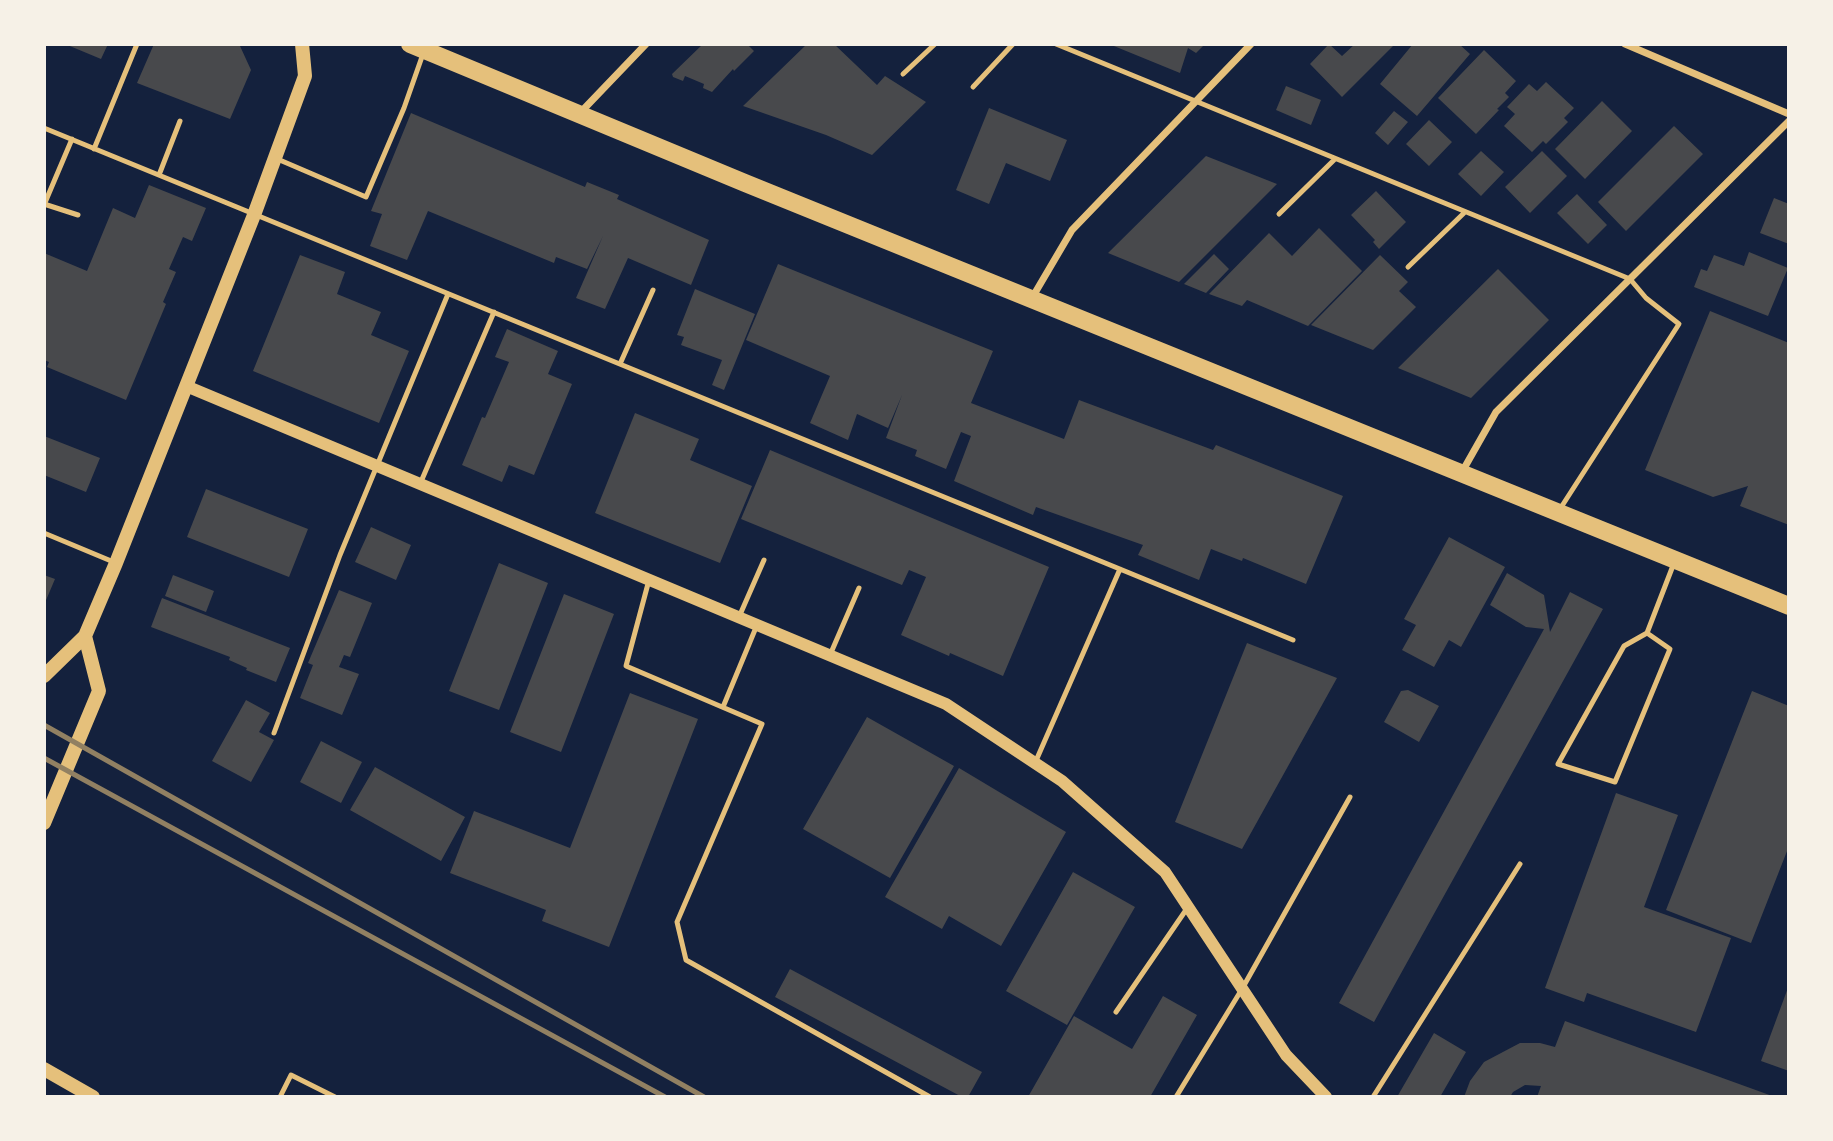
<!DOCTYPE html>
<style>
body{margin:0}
#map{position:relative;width:1833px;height:1141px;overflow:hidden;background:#14213d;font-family:Lora,serif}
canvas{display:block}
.frame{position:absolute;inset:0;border:46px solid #f6f1e7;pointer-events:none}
</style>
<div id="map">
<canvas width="1833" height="1141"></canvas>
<div class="frame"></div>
</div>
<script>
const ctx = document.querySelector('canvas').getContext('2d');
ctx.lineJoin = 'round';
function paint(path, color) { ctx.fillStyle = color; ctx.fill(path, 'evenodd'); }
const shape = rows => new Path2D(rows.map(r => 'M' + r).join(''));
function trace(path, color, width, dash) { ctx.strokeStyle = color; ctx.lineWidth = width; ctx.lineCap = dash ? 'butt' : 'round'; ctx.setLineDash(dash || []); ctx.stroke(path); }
paint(shape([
 [65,44,108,44,101,59],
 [154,44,235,44,240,46,251,70,230,119,137,83],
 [703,44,747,44,754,51,734,71,733,69,712,92,703,88,704,84,685,76,683,81,673,77,672,74],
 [807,44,834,44,877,85,885,76,926,102,872,155,826,135,743,106],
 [1109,44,1205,44,1196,53,1188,48,1180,73],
 [1329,44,1342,56,1355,44,1395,44,1342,97,1310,64],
 [1413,44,1459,44,1470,54,1417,116,1380,84],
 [1484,50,1516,81,1505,93,1509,97,1497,109,1499,110,1476,134,1438,98],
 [1546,82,1574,108,1564,118,1568,122,1546,144,1543,141,1532,152,1504,126,1515,114,1507,107,1529,84,1537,91],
 [1286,86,1321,100,1311,125,1276,110],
 [1602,101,1632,131,1585,179,1555,149],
 [989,108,1067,140,1050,181,1006,163,989,204,956,190],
 [1394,111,1408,122,1388,145,1375,133],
 [411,113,585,187,587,182,619,195,617,199,709,240,691,285,628,258,605,309,576,298,603,236,587,269,556,257,554,263,428,211,407,260,370,246,382,214,371,211],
 [1429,120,1452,142,1429,166,1406,144],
 [1674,126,1703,154,1626,231,1598,202],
 [1481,151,1504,172,1481,196,1458,174],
 [1542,151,1567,176,1530,213,1505,187],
 [1206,156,1277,184,1179,282,1108,253],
 [149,185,206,208,192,241,183,237,169,269,176,272,163,302,166,304,126,400,47,367,49,362,44,360,44,253,87,271,113,208,135,218],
 [1376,191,1406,222,1379,249,1373,242,1375,240,1351,215],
 [1577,194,1607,225,1588,244,1557,213],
 [1774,198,1789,204,1789,244,1760,233],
 [1319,228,1362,271,1308,326,1247,300,1242,306,1209,294,1269,233,1292,256],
 [1749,252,1788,268,1768,316,1694,287,1701,269,1707,271,1714,255,1744,266],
 [1214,254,1229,269,1206,293,1184,284],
 [300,255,345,272,337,294,381,312,371,335,409,351,379,423,253,371],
 [1380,255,1408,282,1399,291,1416,307,1373,350,1311,325],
 [778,264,993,351,971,403,1064,439,1079,400,1213,450,1216,445,1343,496,1306,584,1243,558,1242,561,1211,549,1199,580,1138,555,1143,545,1036,507,1033,515,954,481,971,436,961,432,946,469,915,456,917,450,886,438,902,395,888,428,857,414,848,440,810,423,830,376,746,340],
 [1498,269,1549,320,1471,398,1398,368],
 [695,289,755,314,724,390,712,385,722,360,681,345,684,337,677,335],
 [1710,311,1789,343,1789,525,1740,506,1748,486,1713,497,1645,470],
 [507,329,558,351,548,374,572,384,534,475,509,465,502,482,462,465,482,417,485,418,509,362,495,357],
 [635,413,699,439,690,460,752,486,720,563,595,513],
 [44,436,100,458,86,492,44,475],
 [770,450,1049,567,1003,676,950,653,949,656,901,635,926,577,909,570,902,585,741,519],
 [206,489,308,529,289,577,187,537],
 [371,527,411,545,396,580,355,562],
 [1449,537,1505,567,1461,647,1449,640,1434,667,1402,650,1416,625,1404,619],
 [499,563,548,583,499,710,449,691],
 [1507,573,1544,595,1550,632,1570,592,1603,609,1374,1022,1339,1003,1544,629,1526,627,1490,605],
 [44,575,55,579,44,605],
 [173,575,214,591,206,612,165,596],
 [339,590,372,603,350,657,344,655,339,667,359,674,342,715,300,698,313,665,308,663],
 [564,594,614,614,561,752,510,732],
 [162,598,290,648,276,682,246,670,247,668,229,660,230,657,151,627],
 [1247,643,1337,678,1242,849,1175,822],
 [1408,690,1439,706,1419,742,1384,722,1401,691],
 [1752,691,1789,706,1789,846,1751,943,1666,910],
 [630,693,698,719,609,947,542,921,546,910,450,873,474,811,570,848],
 [246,700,270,713,259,732,274,740,251,782,212,761],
 [867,717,954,766,890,878,803,829],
 [321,741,362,762,341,803,300,782],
 [375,767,465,817,441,861,350,810],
 [959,768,1066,832,1001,946,949,916,942,929,885,897],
 [1616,793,1678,815,1644,907,1731,938,1696,1032,1587,993,1584,1002,1545,988],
 [1073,872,1135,907,1067,1025,1006,991],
 [790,969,982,1072,968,1097,962,1097,775,997],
 [1789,985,1789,1071,1761,1061],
 [1163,996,1197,1015,1150,1097,1028,1097,1074,1016,1132,1049],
 [1565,1021,1775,1097,1537,1097,1541,1086,1525,1085,1513,1092,1510,1097,1464,1097,1470,1081,1484,1062,1520,1043,1540,1043,1555,1047],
 [1434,1033,1466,1052,1440,1097,1397,1097]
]), '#48494c');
trace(shape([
 [1056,44,1630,279,1646,298,1679,324,1560,509],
 [903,74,935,44],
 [973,87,1013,44],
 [44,128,1293,640],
 [94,149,137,44],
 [275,158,366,197,404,108,424,51],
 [159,175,180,121],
 [44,204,78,215],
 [44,205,72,139],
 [1279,214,1335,159],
 [1408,267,1464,213],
 [620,364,653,290],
 [420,484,494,312],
 [44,533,116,563],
 [649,580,626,666,762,724,677,922,686,960,930,1097],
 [739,617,764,560],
 [1647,633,1670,649,1615,782,1558,764,1624,646,1647,633,1674,563],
 [830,655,859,588],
 [723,707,757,625],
 [274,733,340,555,448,294],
 [1035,763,1120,569],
 [1116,1012,1188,907],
 [280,1097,291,1075,335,1097],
 [1176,1097,1242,989,1350,797],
 [1373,1097,1520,864]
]), '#e5c07b', 5);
trace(shape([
 [1625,44,1789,114],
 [579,114,646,44],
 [1032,298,1072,230,1251,44],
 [1462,472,1496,412,1789,121]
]), '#e5c07b', 7);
trace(shape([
 [186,386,946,704,1062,781,1165,872,1286,1055,1326,1097]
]), '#e5c07b', 12);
trace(shape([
 [44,676,85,636,116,563,254,215,305,76,302,44],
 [44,823,99,691,85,636],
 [44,1069,93,1097]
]), '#e5c07b', 14);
trace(shape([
 [410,44,745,183,1789,606]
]), '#e5c07b', 18);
trace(shape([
 [44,725,704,1097],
 [44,758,665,1097]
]), '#918062', 5);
</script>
